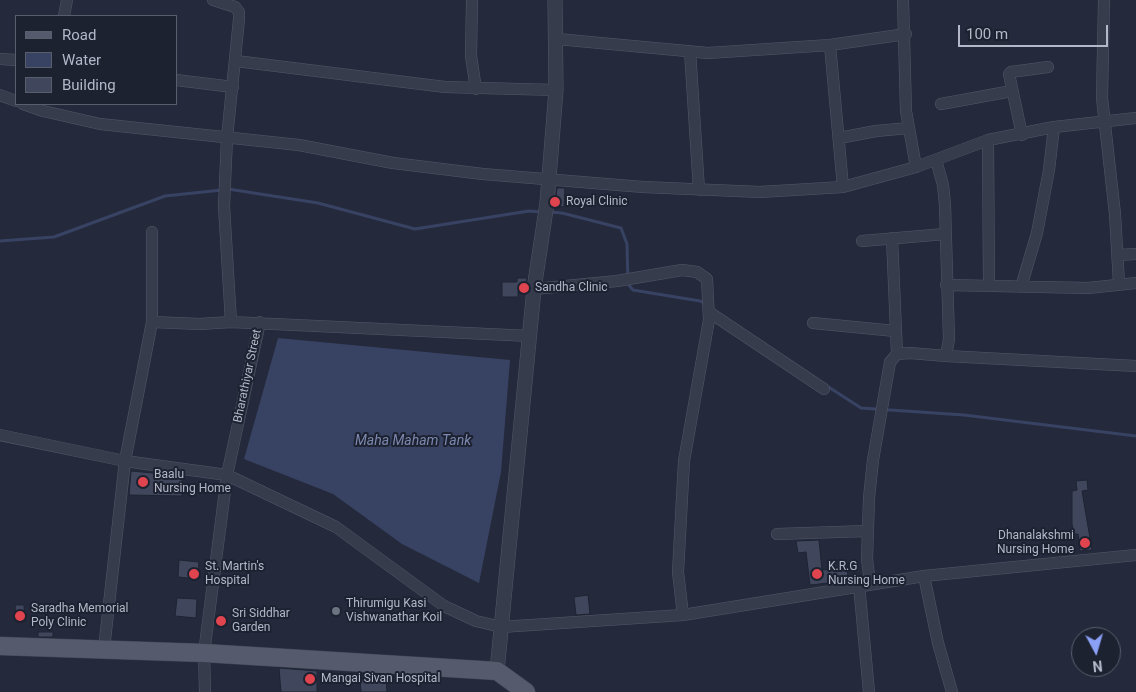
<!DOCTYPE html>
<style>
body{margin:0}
#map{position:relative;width:1136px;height:692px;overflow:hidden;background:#242a3c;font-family:Roboto,sans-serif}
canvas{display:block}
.legend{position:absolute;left:15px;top:15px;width:162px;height:90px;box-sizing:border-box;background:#1d2231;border:1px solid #595e6d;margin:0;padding:6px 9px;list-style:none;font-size:15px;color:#b3b7c8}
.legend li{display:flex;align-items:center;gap:10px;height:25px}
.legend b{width:25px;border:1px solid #595e6d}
.north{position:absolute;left:1071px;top:627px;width:50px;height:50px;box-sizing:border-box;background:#1d2231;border:1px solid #595e6d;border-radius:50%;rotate:174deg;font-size:14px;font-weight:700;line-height:20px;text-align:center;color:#b3b7c8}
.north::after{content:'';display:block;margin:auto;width:18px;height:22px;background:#8aa1f6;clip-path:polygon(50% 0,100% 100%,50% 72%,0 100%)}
.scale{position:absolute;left:958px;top:25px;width:150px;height:22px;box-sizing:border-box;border:2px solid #b3b7c8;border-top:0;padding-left:6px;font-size:15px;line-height:18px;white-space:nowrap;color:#b3b7c8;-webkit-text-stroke:4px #1d2231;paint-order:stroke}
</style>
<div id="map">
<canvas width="1136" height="692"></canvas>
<ul class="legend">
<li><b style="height:6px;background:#555b6c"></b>Road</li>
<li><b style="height:14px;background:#384263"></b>Water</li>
<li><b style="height:14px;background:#40465c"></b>Building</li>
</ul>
<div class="north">N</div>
<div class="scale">100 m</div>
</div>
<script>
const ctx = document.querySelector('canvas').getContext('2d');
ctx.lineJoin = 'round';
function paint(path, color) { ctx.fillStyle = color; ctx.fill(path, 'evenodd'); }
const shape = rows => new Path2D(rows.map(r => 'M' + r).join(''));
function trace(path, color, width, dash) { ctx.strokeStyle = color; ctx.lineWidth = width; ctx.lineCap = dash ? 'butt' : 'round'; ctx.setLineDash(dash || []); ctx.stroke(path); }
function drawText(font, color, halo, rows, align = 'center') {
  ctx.font = font + ' Roboto,sans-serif'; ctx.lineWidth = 4; ctx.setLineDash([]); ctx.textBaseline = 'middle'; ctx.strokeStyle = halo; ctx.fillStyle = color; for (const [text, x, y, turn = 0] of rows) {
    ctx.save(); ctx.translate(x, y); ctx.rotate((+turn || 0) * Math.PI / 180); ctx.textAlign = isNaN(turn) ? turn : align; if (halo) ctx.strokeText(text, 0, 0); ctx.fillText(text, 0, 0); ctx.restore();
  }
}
paint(shape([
 [278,338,510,360,501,472,479,583,402,544,333,494,244,459]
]), '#384263');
trace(shape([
 [228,189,318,203,415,229,529,211,541,212],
 [550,212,562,213,621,228,627,244,628,284,633,290,700,301,706,304],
 [0,241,54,237,165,196,222,190],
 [827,386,861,408,964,415,1136,436]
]), '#384263', 3);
const building = shape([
 [557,188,565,188,564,207,555,206,557,188],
 [517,278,527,278,525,291,518,291,518,297,502,297,502,282,517,282,517,278],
 [131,471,163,474,163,477,182,477,182,496,129,495,131,471],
 [1087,480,1088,490,1082,491,1092,550,1080,551,1078,534,1074,534,1072,524,1072,491,1077,490,1076,481,1087,480],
 [819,540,822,570,847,568,848,577,828,579,829,583,810,585,806,552,798,553,796,541,819,540],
 [179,560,199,562,197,579,178,577,179,560],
 [588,595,590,614,576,615,574,597,588,595],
 [177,598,197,599,196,618,175,616,177,598],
 [15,605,24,605,25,622,16,622,15,605],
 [216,616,227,617,226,626,215,625,216,616],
 [38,632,53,632,53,637,38,637,38,632],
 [279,668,317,671,317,692,281,692,279,668],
 [386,677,387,692,361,692,360,679,386,677]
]);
paint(building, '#40465c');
trace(building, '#1f2433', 1);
const minor = shape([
 [213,0,235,7,239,12,239,19,227,138,224,206,231,322,530,336],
 [472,0,471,56,476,89],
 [903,0,906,111,916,167],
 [1104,0,1102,98,1115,214,1119,284],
 [64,16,67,0],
 [557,39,708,53,830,45,906,34],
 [830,45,843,187],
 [690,51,699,190],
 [0,59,16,60],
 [236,61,445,87,556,90],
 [176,80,233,87],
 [0,95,16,101],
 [23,104,43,111,100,124,299,145,393,163,483,174,643,187,760,192,843,187,916,167,988,140,1054,127,1136,118],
 [941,104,1012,91],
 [1022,135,1009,74,1011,72,1048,67],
 [839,138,876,131,909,128],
 [988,140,989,286],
 [892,238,897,354],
 [862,241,945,234],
 [1118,255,1136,254],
 [946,285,1088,288,1136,283],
 [1021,287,1037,233,1049,170,1054,127],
 [534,289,617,281,682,270,697,272,707,279,709,320,684,461,678,572,683,615],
 [709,312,824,389],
 [152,322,200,324,231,322],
 [813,323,895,331],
 [946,356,1136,366],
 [0,435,125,461,227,475,336,527,444,606,476,621,501,627,683,615,924,576,1136,555],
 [777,534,867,531],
 [924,576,938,643,952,692],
 [870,583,867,559,869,498,873,460,890,362,897,354,910,353,946,356,949,339,945,205,943,185,936,160],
 [859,585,869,692],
 [104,649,125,461,152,322,152,232],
 [205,692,204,653,227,475,260,322]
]);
const tertiary = shape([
 [497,671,534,289,547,203,556,90,555,0]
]);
const primary = shape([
 [0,646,204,653,497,671,526,692]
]);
trace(minor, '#535767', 12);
trace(tertiary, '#535767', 15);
trace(primary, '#414655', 19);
trace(minor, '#373c4c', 11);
trace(tertiary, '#373c4c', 14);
trace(primary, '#555b6c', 18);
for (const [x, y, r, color] of [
 [555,202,6,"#e0444e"],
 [524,288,6,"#e0444e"],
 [143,482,6,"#e0444e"],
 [1085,543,6,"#e0444e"],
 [194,574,6,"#e0444e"],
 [817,574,6,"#e0444e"],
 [336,611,5,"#6b7280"],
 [20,616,6,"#e0444e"],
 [221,621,6,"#e0444e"],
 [310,679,6,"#e0444e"]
]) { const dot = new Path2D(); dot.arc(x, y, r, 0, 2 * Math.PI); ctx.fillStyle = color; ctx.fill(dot); trace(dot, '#1d2231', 2); }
drawText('12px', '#b3b7c8', '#1d2231', [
 ["Royal Clinic",566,202],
 ["Sandha Clinic",535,288],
 ["Baalu",154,475],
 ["Nursing Home",154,489],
 ["Dhanalakshmi",1074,536,"right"],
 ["Nursing Home",1074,550,"right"],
 ["St. Martin's",205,567],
 ["Hospital",205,581],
 ["K.R.G",828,567],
 ["Nursing Home",828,581],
 ["Thirumigu Kasi",346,604],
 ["Vishwanathar Koil",346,618],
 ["Saradha Memorial",31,609],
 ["Poly Clinic",31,623],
 ["Sri Siddhar",232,614],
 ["Garden",232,628],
 ["Mangai Sivan Hospital",321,679]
], 'left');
drawText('12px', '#b3b7c8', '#1d2231', [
 ["Bharathiyar Street",248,376,-78]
]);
drawText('italic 14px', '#7c88af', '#1d2231', [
 ["Maha Maham Tank",413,441]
]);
</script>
